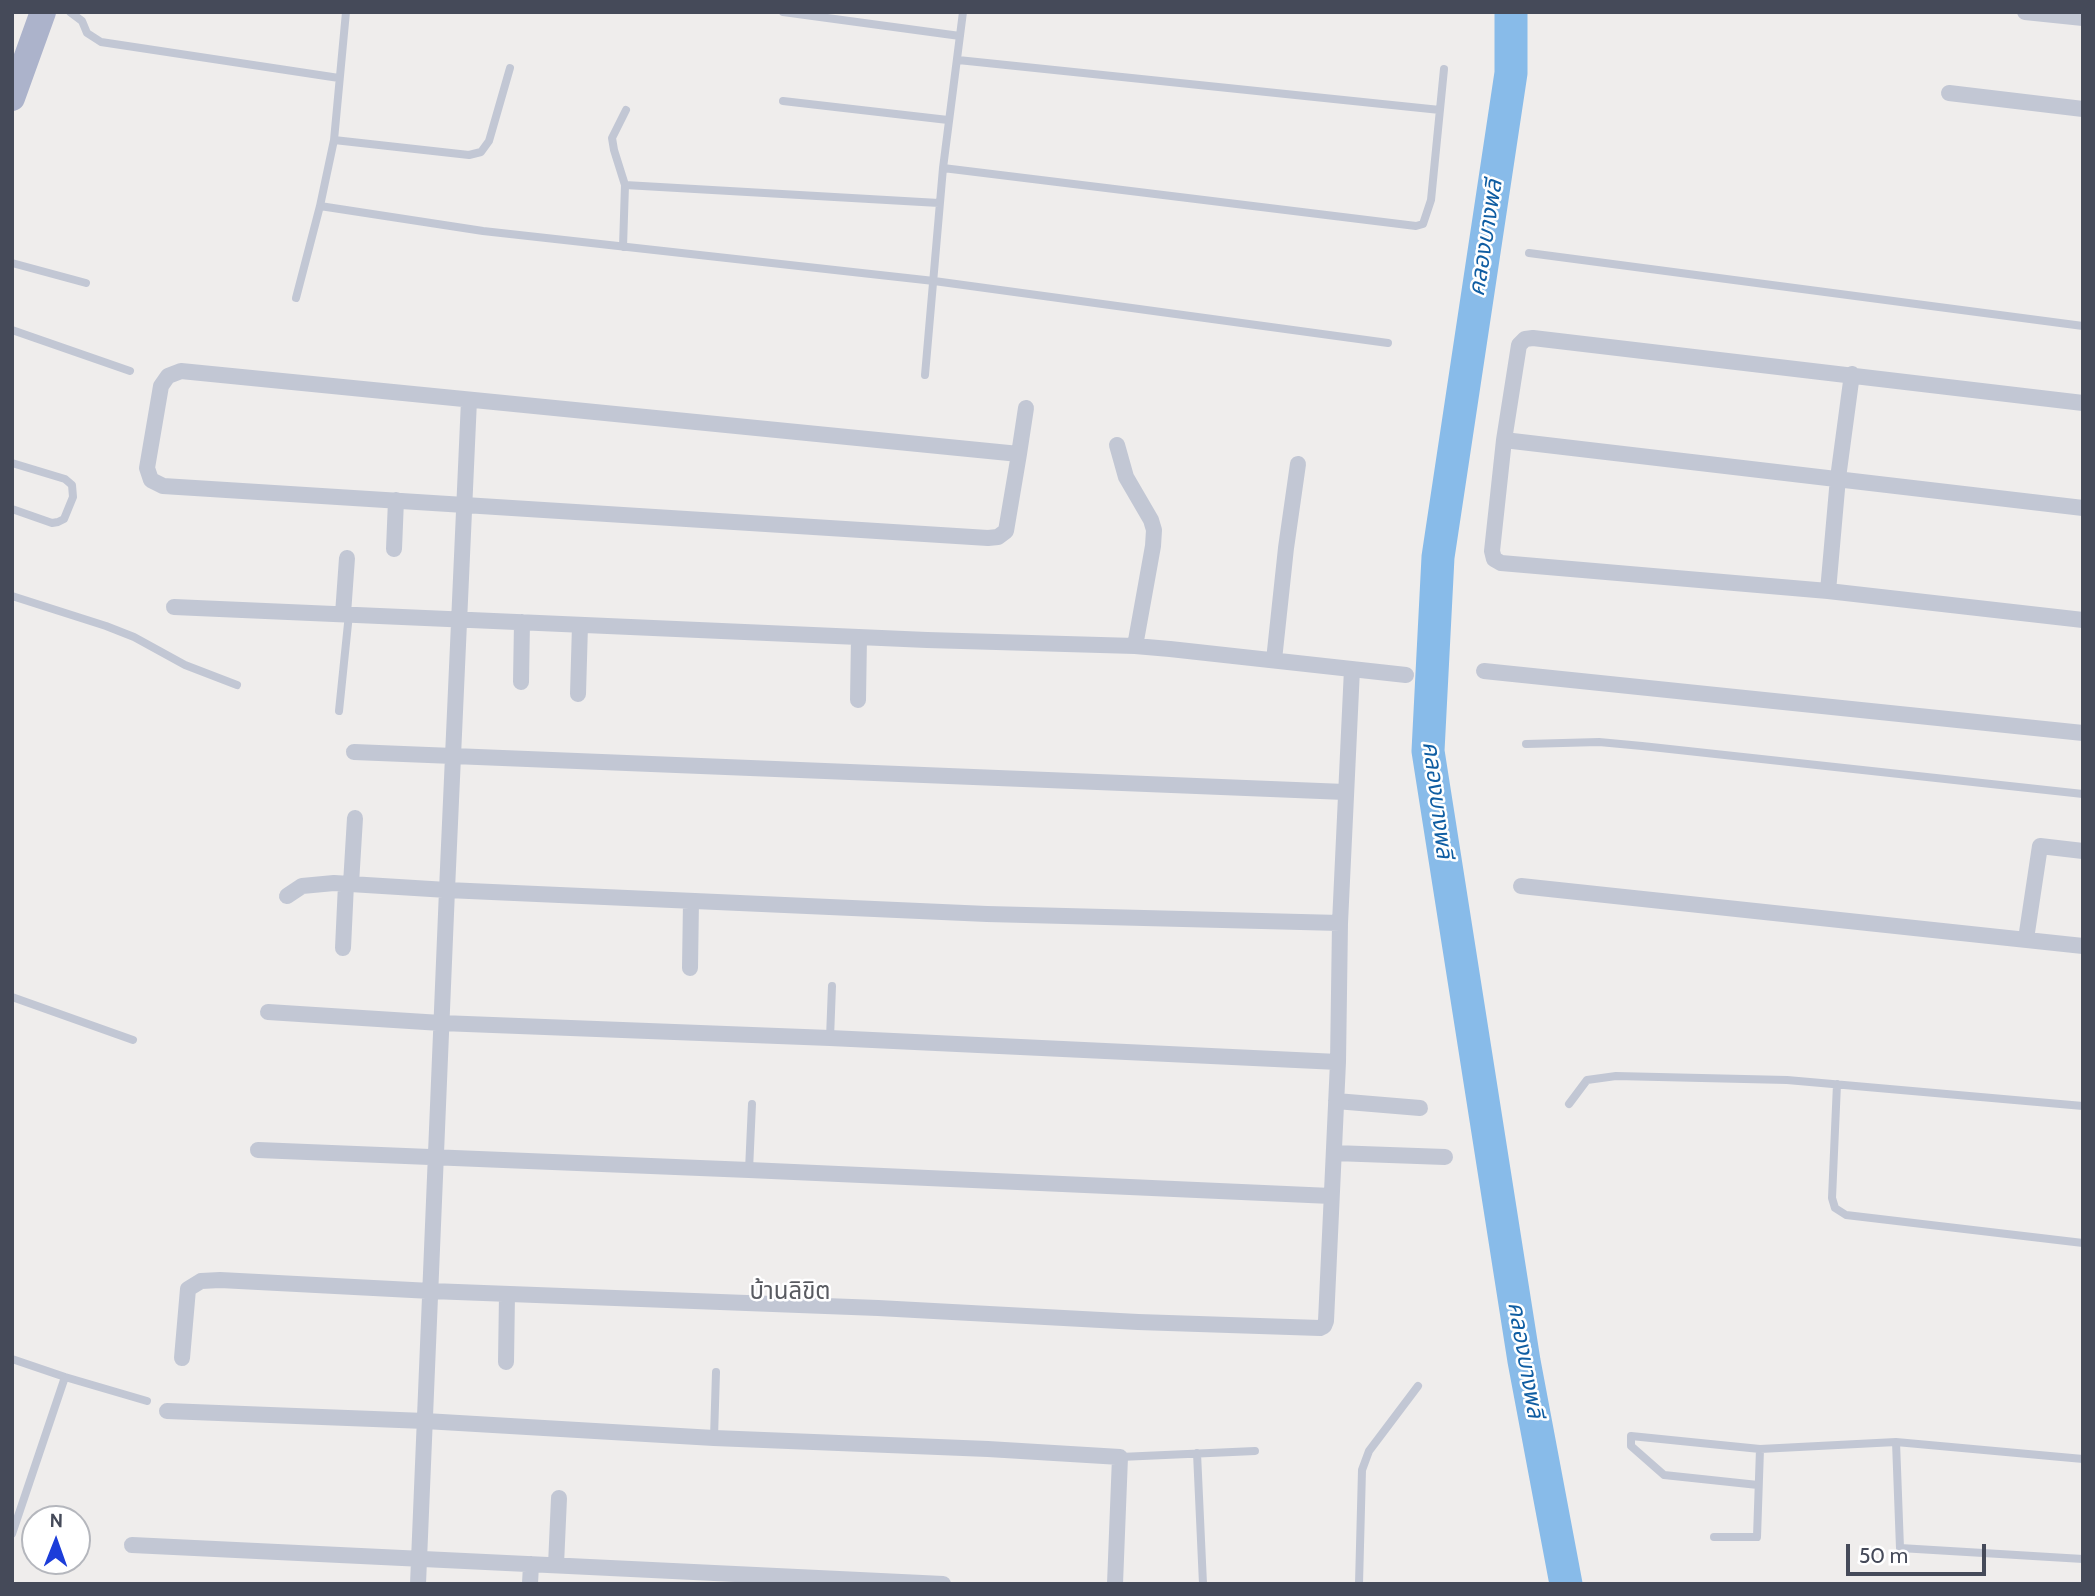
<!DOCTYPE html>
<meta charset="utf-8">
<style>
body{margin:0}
#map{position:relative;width:2095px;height:1596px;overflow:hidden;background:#efedec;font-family:Cabin,sans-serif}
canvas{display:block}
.frame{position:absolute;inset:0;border:14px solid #454a59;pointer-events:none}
.north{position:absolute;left:21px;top:1505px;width:70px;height:70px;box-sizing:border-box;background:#fff;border:2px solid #b5b7bd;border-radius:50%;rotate:1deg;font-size:19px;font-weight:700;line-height:28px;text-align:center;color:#454a59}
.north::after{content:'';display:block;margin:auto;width:24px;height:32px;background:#1c3dd9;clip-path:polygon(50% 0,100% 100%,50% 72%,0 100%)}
.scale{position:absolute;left:1846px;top:1544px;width:140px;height:32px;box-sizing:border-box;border:4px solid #454a59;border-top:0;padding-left:9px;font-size:21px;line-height:24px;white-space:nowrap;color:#454a59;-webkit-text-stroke:5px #fff;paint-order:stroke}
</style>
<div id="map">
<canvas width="2095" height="1596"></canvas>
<div class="frame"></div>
<div class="north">N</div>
<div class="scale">50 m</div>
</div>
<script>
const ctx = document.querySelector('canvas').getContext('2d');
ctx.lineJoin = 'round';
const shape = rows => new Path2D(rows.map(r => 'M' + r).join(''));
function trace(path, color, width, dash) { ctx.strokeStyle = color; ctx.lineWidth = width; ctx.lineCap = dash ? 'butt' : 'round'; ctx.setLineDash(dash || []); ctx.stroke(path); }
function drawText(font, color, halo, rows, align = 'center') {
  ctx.font = font + ' Cabin,"Noto Sans Thai",sans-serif'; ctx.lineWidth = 5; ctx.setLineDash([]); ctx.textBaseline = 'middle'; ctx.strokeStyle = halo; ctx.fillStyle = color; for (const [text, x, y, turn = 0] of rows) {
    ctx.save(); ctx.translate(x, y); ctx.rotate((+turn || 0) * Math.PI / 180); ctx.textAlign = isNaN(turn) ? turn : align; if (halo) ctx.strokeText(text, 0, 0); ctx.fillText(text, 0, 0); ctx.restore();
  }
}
trace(shape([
 [1511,12,1511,73,1438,557,1428,751,1524,1361,1566,1584]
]), '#88bbe9', 33);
trace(shape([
 [70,12,82,21,87,33,101,42,339,78],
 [783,12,960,36],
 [958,60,1440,110],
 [783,101,948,120],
 [334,140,469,155,481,152,489,141,510,68],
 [943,168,1416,226,1423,224,1431,200,1444,69],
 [625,185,614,150,612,138,626,110],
 [320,206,483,231,934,281,1388,343],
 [623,247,625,185,939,203],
 [1529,253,2083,326],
 [12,263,86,283],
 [296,298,320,206,334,140,346,12],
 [12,330,130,371],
 [925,375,943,168,963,12],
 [12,463,65,479,72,485,73,497,64,519,58,522,52,523,12,509],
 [12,596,106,626,134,637,185,665,237,685],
 [339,711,349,614],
 [1526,744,1599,742,1642,746,2083,794],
 [12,997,133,1040],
 [830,1038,832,986],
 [1837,1084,1832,1198,1835,1208,1846,1215,2083,1243],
 [1569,1104,1587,1080,1616,1076,1787,1080,2083,1106],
 [749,1170,752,1104],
 [12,1359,65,1377,147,1401],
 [714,1438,716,1372],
 [1896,1442,1900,1548,2083,1559],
 [1197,1453,1203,1584],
 [1120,1457,1255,1451],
 [1758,1485,1664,1475,1631,1446,1631,1436,1760,1449,1896,1442,2083,1459],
 [12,1534,65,1377],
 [1714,1537,1757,1537,1760,1449],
 [1359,1584,1362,1470,1369,1451,1418,1386]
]), '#c2c7d4', 8);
trace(shape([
 [2025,12,2083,18],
 [1949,93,2083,109],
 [2083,403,1533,338,1525,339,1519,345,1504,440,1492,551,1494,559,1501,563,1828,591,2083,620],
 [1504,440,2083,508],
 [1117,445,1126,477,1151,520,1154,530,1153,546,1135,646],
 [1019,454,181,371,168,376,161,386,147,468,151,480,163,486,988,538,998,537,1006,531,1019,454,1026,408],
 [394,549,396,500],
 [1828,591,1838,478,1852,374],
 [174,607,927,640,1135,646,1170,649,1406,675],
 [343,614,347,558],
 [1274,660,1286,548,1298,464],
 [1484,671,2083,733],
 [521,682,522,622],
 [578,694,580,625],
 [858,700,859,637],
 [354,752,1345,792],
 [351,884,355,818],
 [1521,886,2083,946],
 [287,896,302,886,334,883,447,890,987,914,1340,923],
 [2026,939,2040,846,2083,851],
 [343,948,346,884],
 [690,968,691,901],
 [268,1012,441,1023,830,1038,1338,1062],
 [1336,1101,1420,1108],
 [258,1150,749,1170,1331,1196],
 [1334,1153,1445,1157],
 [182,1358,188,1289,201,1281,220,1280,431,1291,878,1308,1138,1322,1320,1328,1324,1326,1326,1321,1338,1062,1340,923,1352,669],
 [506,1362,507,1294],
 [167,1411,425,1421,714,1438,988,1449,1120,1457,1115,1584],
 [132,1545,943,1584],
 [556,1565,559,1498],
 [418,1584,447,890,469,400],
 [530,1584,531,1564]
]), '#c2c7d4', 16);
trace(shape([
 [12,98,43,12]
]), '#acb3cb', 26);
drawText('italic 23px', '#0f5da2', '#fff', [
 ["คลองบางพลี",1486,238,-81],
 ["คลองบางพลี",1437,800,83],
 ["คลองบางพลี",1525,1360,80]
]);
drawText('24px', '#595b61', '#fff', [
 ["บ้านลิขิต",790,1292]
]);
</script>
